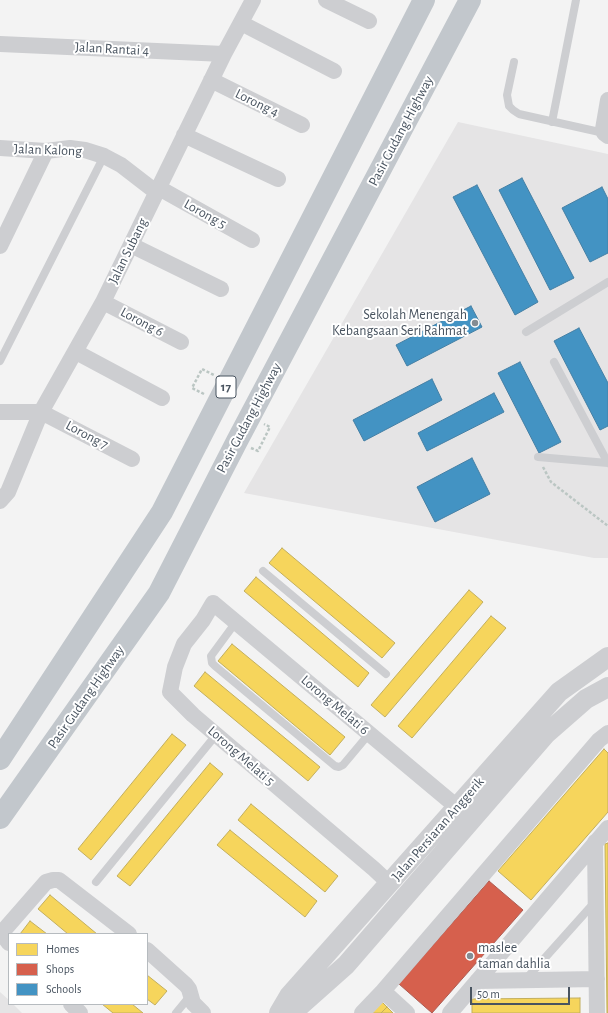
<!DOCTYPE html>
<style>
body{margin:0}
#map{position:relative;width:608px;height:1013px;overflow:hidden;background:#f3f3f3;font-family:"Alegreya Sans",sans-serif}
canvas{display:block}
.legend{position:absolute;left:8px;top:933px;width:140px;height:72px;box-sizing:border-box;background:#fff;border:1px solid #b6bbbf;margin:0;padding:5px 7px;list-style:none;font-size:12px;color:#495460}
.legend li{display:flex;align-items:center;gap:8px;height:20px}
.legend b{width:20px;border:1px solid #b6bbbf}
.scale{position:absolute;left:470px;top:987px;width:100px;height:18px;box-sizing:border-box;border:2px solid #495460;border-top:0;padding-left:5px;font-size:12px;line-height:14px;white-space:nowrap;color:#495460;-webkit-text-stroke:3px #fff;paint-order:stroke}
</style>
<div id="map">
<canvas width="608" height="1013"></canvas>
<ul class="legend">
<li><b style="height:11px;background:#f6d55c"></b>Homes</li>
<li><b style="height:11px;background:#d6604d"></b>Shops</li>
<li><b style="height:11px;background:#4393c3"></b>Schools</li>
</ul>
<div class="scale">50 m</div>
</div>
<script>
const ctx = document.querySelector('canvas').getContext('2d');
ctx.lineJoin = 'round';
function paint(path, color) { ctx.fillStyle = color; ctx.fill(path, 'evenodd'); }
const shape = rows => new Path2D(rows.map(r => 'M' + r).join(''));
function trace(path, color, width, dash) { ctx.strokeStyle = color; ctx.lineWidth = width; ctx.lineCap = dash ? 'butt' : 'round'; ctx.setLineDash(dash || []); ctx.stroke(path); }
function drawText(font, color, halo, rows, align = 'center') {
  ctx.font = font + ' "Alegreya Sans",sans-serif'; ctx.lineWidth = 4; ctx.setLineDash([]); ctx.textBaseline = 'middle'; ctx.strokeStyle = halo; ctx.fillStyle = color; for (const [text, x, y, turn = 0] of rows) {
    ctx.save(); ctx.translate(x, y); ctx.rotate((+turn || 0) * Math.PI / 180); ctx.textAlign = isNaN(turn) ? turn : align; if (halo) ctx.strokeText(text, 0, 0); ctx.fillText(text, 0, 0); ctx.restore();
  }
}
paint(shape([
 [458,122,608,154,608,558,594,558,244,493],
 [0,992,9,1000,9,1004,13,1004,22,1013,0,1013]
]), '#e5e4e5');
const homes = shape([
 [282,548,395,643,382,658,269,563,282,548],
 [256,577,369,673,358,687,244,591,256,577],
 [469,590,483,602,385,717,371,705,469,590],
 [491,616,506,628,412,738,398,726,491,616],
 [232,644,345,737,330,755,218,661,232,644],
 [205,672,320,767,308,781,194,686,205,672],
 [172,734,186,745,91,860,78,849,172,734],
 [604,749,608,753,608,812,531,900,498,871,604,749],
 [210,763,223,774,130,886,117,876,210,763],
 [251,804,338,876,325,892,238,820,251,804],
 [230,830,317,901,305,917,217,845,230,830],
 [608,843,608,1013,607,1013,605,844,608,843],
 [50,895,97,934,68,934,38,909,50,895],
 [30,921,47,934,20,934,30,921],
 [147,975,167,991,155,1005,147,999,147,975],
 [580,998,580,1013,472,1013,472,999,580,998],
 [379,999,387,1007,381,1013,365,1013,379,999],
 [102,1004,132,1004,143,1013,113,1013,102,1004],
 [387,1007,393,1013,381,1013,387,1007]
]);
paint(homes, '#f6d55c');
trace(homes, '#c2ae5d', 1);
const shops = shape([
 [489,881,523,910,432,1013,399,984,489,881]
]);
paint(shops, '#d6604d');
trace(shops, '#ac5c53', 1);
const schools = shape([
 [522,178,574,278,550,290,499,190,522,178],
 [477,185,538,302,515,315,453,197,477,185],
 [602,187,608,199,608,253,590,262,562,208,602,187],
 [471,306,482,327,407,366,396,345,471,306],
 [579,328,608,383,608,426,600,430,554,341,579,328],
 [520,362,561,442,539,453,498,373,520,362],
 [432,379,442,400,364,441,353,420,432,379],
 [494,393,504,412,427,451,418,433,494,393],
 [472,458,490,494,435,522,417,487,472,458]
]);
paint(schools, '#4393c3');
trace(schools, '#4580a5', 1);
trace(shape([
 [204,394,192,388,202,369,214,375],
 [251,448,258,451,270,427,264,424],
 [543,467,551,482,608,526]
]), '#bbc6c3', 2.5, [3, 2]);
trace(shape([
 [514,62,507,95,509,106,513,110,519,114,604,133],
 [552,122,576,0],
 [526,332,608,282],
 [0,361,104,156],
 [554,362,608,463],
 [538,457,608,463],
 [263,571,386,674],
 [236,622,211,656,212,663,215,666,335,766,339,767,343,765,369,734],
 [96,882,216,735],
 [526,979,594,903],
 [176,1013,190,996]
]), '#cdced1', 8);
trace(shape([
 [326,0,369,21],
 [241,23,334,71],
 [0,44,224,54],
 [211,80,302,125],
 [608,100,603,129,604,133,608,136],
 [184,135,278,179],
 [0,148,46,151,70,148,85,150,104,156,121,165,156,192],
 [159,188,252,240],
 [131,245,221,289],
 [0,246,46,151],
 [103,302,181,342],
 [76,352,162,398],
 [0,412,41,412,132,459],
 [0,501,8,492,41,412,103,302,224,54,253,0],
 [595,842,597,1013],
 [390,884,374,869,193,715,170,692,175,667,184,644,203,620,213,603,457,807],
 [9,943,2,934,5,929,46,882,53,880,59,880,129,934],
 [147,950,186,985,189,989,193,1003,203,1013],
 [477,981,597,979],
 [383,991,407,1013],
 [71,1004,80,1013],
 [362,1013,383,991,599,740,608,733],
 [450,1013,608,828]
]), '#cdced1', 16);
trace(shape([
 [279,1013,289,996,559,692,608,657],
 [292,1013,346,965,546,734,586,699,608,687]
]), '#cdced1', 20);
trace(shape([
 [0,759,162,512,424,0],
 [0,818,159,593,237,441,470,0]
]), '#c2c7cc', 22);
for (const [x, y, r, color] of [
 [475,323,4,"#848c93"],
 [470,956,4,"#848c93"]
]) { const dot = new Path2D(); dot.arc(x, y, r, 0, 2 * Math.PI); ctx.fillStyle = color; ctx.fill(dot); trace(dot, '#fff', 1.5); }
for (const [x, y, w] of [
 [226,387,20]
]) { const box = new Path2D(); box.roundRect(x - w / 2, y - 11, w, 22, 3); ctx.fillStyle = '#fff'; ctx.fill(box); trace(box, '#495460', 1); }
drawText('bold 13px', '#495460', null, [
 ["17",226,387]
]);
drawText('14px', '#495460', '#fff', [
 ["Jalan Rantai 4",112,49,3],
 ["Lorong 4",257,103,26],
 ["Pasir Gudang Highway",401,131,-62],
 ["Jalan Kalong",48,150,2],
 ["Lorong 5",205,214,29],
 ["Jalan Subang",128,251,-64],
 ["Lorong 6",142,322,28],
 ["Pasir Gudang Highway",249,418,-62],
 ["Lorong 7",87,435,28],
 ["Pasir Gudang Highway",86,697,-55],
 ["Lorong Melati 6",335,705,40],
 ["Lorong Melati 5",241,756,41],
 ["Jalan Persiaran Anggerik",438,829,-49]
]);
drawText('14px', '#495460', '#fff', [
 ["Sekolah Menengah",467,315],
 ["Kebangsaan Seri Rahmat",467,331],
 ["maslee",478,948,"left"],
 ["taman dahlia",478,964,"left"]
], 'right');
</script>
